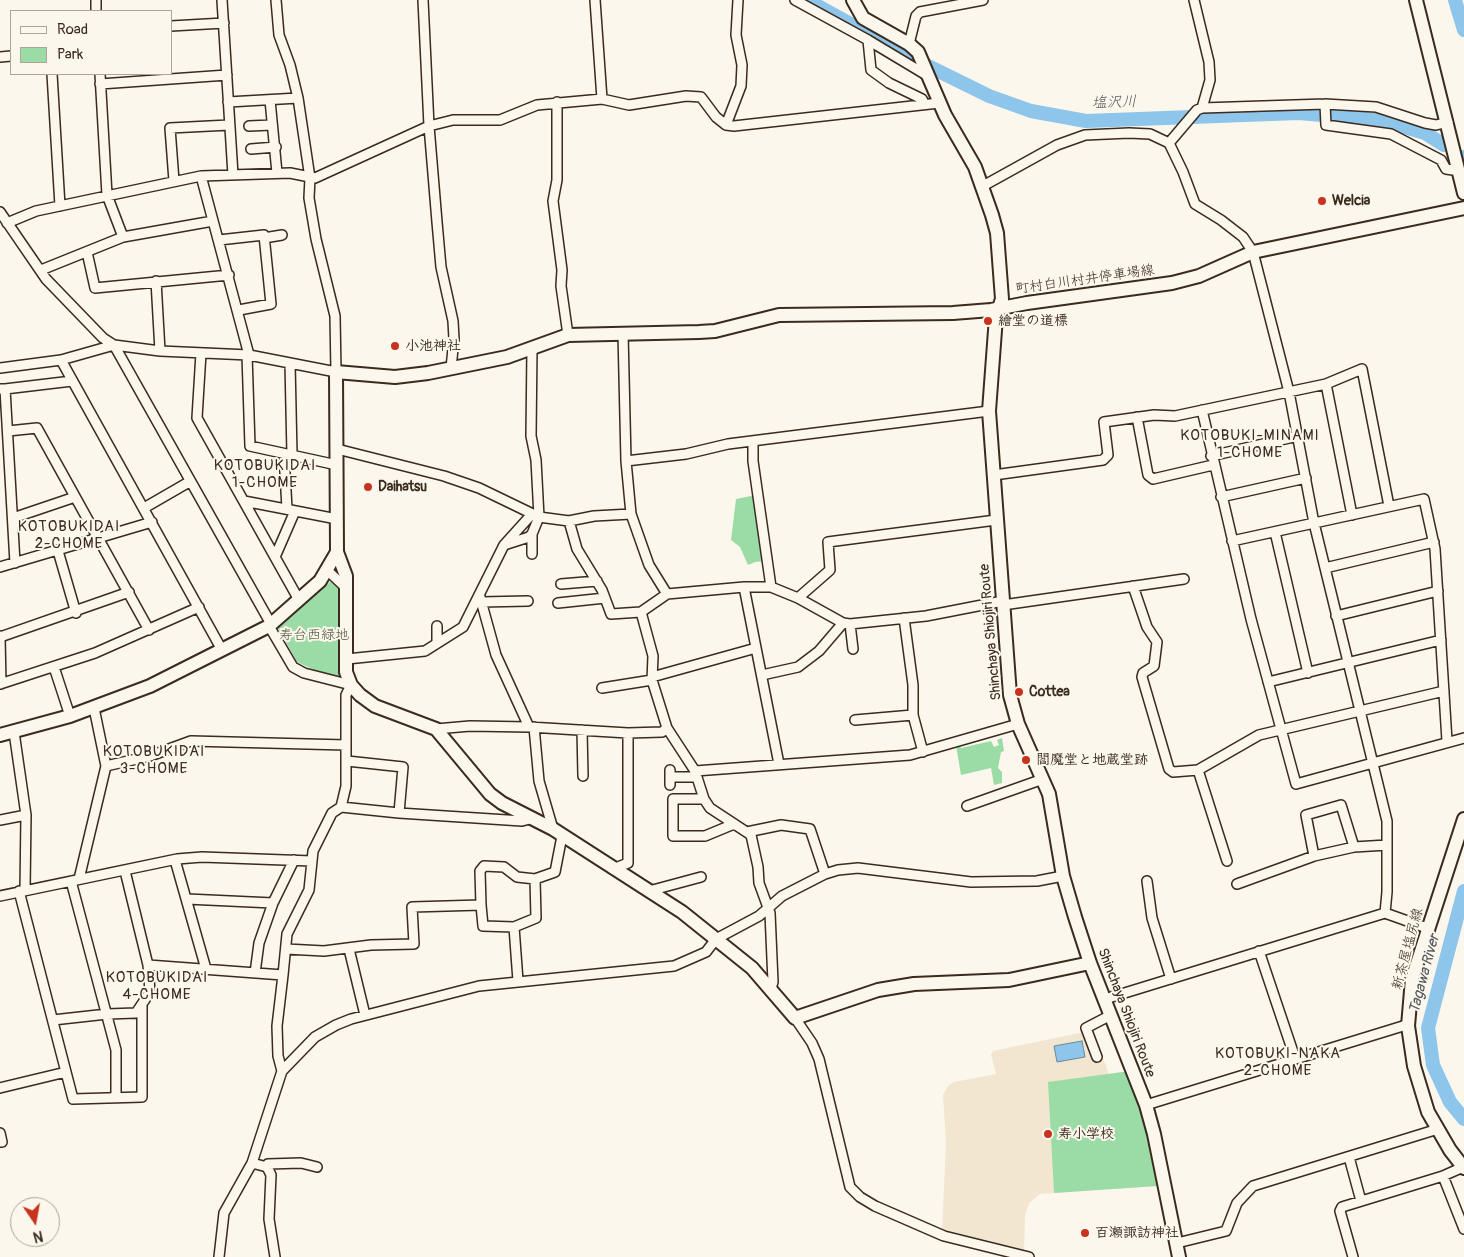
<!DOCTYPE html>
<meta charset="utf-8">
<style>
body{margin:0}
#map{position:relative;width:1464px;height:1257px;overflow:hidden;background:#fbf7ec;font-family:Pangolin,sans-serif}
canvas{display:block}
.legend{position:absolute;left:10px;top:10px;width:162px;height:65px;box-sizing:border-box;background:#fbf7ec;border:1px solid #aea59a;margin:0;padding:6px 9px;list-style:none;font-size:15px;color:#3b2a1e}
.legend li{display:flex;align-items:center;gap:10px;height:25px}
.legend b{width:25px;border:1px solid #aea59a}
.north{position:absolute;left:10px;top:1197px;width:50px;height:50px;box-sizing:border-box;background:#fbf7ec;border:1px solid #aea59a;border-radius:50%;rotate:168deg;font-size:14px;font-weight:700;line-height:20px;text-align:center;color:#3b2a1e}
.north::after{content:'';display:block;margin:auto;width:18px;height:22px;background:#c8321e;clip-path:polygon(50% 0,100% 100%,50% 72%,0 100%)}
</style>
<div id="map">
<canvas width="1464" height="1257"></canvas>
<ul class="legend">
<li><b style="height:6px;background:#fbf7ec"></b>Road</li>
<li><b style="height:14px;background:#9bdca6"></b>Park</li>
</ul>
<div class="north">N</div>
</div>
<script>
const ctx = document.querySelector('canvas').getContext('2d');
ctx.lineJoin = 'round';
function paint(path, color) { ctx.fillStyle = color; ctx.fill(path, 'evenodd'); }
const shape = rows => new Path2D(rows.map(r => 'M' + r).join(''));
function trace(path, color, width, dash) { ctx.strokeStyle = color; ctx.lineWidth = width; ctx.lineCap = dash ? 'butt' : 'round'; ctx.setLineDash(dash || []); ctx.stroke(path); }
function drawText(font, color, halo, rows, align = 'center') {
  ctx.font = font + ' Pangolin,"Klee One",sans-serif'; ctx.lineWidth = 4; ctx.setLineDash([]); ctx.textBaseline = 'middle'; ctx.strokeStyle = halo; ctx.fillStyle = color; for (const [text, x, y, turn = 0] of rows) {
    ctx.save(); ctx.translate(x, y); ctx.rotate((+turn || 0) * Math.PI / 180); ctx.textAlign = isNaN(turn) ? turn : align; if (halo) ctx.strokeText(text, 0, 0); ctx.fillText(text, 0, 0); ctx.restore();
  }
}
paint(shape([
 [1084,1032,1091,1059,1099,1057,1105,1063,1109,1074,1130,1071,1157,1186,1040,1194,1029,1203,1025,1215,1024,1251,942,1232,946,1143,943,1095,948,1086,954,1082,996,1074,991,1055,993,1051]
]), '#f2e6d1');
paint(shape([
 [756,495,766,561,755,562,748,565,740,547,731,540,736,499],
 [331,581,337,586,341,595,342,677,319,672,297,662,278,628],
 [1002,738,1004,751,1001,752,998,768,1002,772,1002,783,994,785,991,768,961,775,956,745,959,744,961,748,991,741,994,747,999,745,997,740],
 [1130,1071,1149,1125,1160,1182,1157,1186,1054,1193,1048,1082]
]), '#9bdca6');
const water = shape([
 [1082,1041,1085,1057,1057,1062,1054,1046,1082,1041]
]);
paint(water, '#8dc5eb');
trace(water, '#6c8799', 1);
trace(shape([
 [807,0,912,58,989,96,1031,111,1086,121,1298,113,1347,117,1384,121,1425,133,1444,145],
 [1455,0,1464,30],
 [1463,157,1464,157],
 [1464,891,1428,1028,1433,1065,1450,1102,1464,1119]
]), '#8dc5eb', 14);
const street = shape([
 [96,0,96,11],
 [222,0,233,175],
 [423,0,429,126,437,222,441,267,453,321,454,339,451,368],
 [595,0,602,99],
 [795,0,868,40,928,76],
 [1194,0,1209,62,1210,80,1202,108],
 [171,26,224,23],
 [868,40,871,70,889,83,922,99,924,103],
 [909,44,916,16,920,12,983,0],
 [0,57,11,56],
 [52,74,60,206],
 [100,74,107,195,123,237],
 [100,84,227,75],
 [270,100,277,173],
 [228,102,298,98],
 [557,102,557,180,553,201,562,270,561,286,568,335],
 [1325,104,1326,125,1391,134,1441,160,1446,169,1460,171],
 [726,125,741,86,742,65,736,35,738,0],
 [249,126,272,125],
 [1169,143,1197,110,1202,108,1325,104,1376,107,1425,123,1436,125,1448,122],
 [251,149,276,147],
 [201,176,249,355],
 [174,181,170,128,229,125],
 [983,186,1057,145,1085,135,1129,133,1150,134,1169,143,1183,172,1195,204,1221,220,1243,237,1253,252,1289,392,1314,523,1387,821,1387,892,1385,913,1427,928],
 [0,212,46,279,103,338,114,345,160,351,249,355,336,372,335,316,316,239,309,198,310,178,298,98,290,65,279,35,276,0],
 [7,223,36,211,201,176,290,173,315,178,429,126,453,120,500,120,537,105,602,99,629,105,686,96,701,97,716,117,726,125,734,126,939,103],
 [264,238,282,235],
 [219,240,264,235,271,304,239,310],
 [87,252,95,288,229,275],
 [41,270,123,237,213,221],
 [156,281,160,351],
 [623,333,626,461,631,514,649,565,667,594],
 [114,345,271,624],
 [201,353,197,418,299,600],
 [247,355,250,446,337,465],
 [61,360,222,650],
 [290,363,292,455],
 [0,368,61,360,114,345],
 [1326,384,1352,515],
 [0,389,5,389,15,563],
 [5,389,72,381],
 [1202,410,1251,619,1296,784,1464,738],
 [1137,417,1148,475,1153,479,1213,465],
 [8,431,37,428,149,630],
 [753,443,753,461,771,587],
 [337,449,444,476,479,488,539,517,569,521,594,516,631,514],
 [284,454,287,509],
 [1211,456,1298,436],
 [626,461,686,454,728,444,989,411],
 [994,475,1103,460,1108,455,1104,422,1154,415,1175,416,1326,384,1362,369,1389,506],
 [1221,497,1306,478],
 [244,501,337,519],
 [144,508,189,482],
 [13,518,75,497],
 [569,521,577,549,602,590,611,614,641,612,667,594,744,587,771,587,798,598,843,623,850,624,926,616,1003,601],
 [1275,532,1308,673],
 [532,534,532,554],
 [1232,541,1424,499,1435,549,1447,741],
 [504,545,532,514],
 [58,551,76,613],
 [275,557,295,511],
 [0,567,152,522],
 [1325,568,1434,542],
 [327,570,346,588],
 [561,584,597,581],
 [1133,586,1147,627,1157,642,1154,666,1143,673,1142,677,1169,769,1173,772,1198,770,1259,735,1444,691],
 [744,587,779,764],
 [480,597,496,655,529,727],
 [798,598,830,570,828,542,996,520],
 [481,602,528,601],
 [558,603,605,598],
 [1003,605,1184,579],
 [641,612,653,656,652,680,667,728,695,771,704,799,710,808,751,835,758,867,759,883,770,913,773,982,770,991],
 [1336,616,1438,591],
 [904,618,913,685,913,715,923,752],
 [850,624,853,649],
 [269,626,293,667,304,673,351,685,346,695,346,786,341,807],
 [437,626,437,643],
 [0,636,1,684],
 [0,637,129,592],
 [347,659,425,651,463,627,504,545,529,537,532,534,539,517,536,460,531,436,532,348],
 [54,667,70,716],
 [762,675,798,667,819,651,843,623],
 [652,677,756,648],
 [1268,682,1441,640],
 [0,684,95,653,199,607],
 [602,688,652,680],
 [94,708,106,766,150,756,191,741,346,745],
 [855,720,913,715],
 [534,727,539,781,553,829],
 [436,729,470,726,529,727,628,733,662,732,667,728],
 [582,730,583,776],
 [14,732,26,815,25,890],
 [347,761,403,767,399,813],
 [670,770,670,785],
 [1198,770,1227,861],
 [695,771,910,755,1018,724],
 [670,777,697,777],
 [704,799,673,799,673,836,705,836,734,824],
 [967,806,1043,779],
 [0,820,26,815],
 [747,832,781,825,810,829,825,874],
 [1314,856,1306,815,1341,805,1354,847],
 [175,860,206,969],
 [613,869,628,863,628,733],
 [79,879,106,766],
 [71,881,116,1050,116,1097],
 [1147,881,1152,918,1171,979],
 [1237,884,1314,856,1354,847,1387,845],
 [19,891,73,1099,142,1097,142,1005],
 [649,891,701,877],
 [0,896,177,859,202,857,312,861,313,851,332,813,341,807,399,813,522,821,530,819],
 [187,899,273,903],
 [481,905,480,871,484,866,504,867,517,877,535,879],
 [514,927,518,981],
 [286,949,324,951,371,945,414,944,412,907,481,905,483,926,514,927,536,918,535,879,555,872,562,836],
 [349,949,365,1015],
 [1259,951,1295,1058],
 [148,965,283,975,277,1026,278,1056,282,1071],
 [255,973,259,943,273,903,294,860],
 [283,975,287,934,309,890,312,861],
 [1105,999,1385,913],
 [795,1018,812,1043,819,1059,850,1187,860,1197,875,1206,944,1236,1029,1257],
 [53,1020,107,1014,136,1013,150,992,148,965,125,871],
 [1097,1057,1086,1028,1111,1015],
 [0,1088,66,1072],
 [1146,1105,1403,1026],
 [0,1133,2,1142,0,1142],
 [1349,1157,1361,1201],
 [252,1163,267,1167,271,1175,269,1219,275,1257],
 [267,1167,268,1164,301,1163,317,1167],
 [1443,1176,1464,1229],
 [1177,1243,1226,1231,1237,1203,1253,1186,1438,1129],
 [219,1257,224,1213,252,1163,282,1071,315,1037,336,1025,351,1019,479,986,674,966,706,952,716,939,759,916,782,896,825,874,838,870,858,868,971,882,1037,881,1063,876],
 [1353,1257,1340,1211,1342,1207,1443,1176,1463,1167]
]);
const secondary = shape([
 [853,0,863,18,909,44,918,52,945,115,975,167,992,215,997,233,1002,299,996,317,989,411,1010,695,1018,724,1049,794,1063,876,1075,917,1090,963,1146,1105,1154,1134,1179,1257],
 [1416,0,1464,193],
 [0,735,70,716,150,686,269,626,320,581,337,552],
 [1464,819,1412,979,1408,1026,1414,1066,1428,1112,1450,1150,1464,1168],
 [1090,963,1009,980,914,984,878,990,795,1018,752,968,682,912,553,829,502,803,490,794,436,729,375,706,360,695,351,685,346,672,346,576,337,552,336,372,395,377,428,373,507,357,568,335,699,332,715,331,779,315,953,313,991,310,1027,303,1172,283,1199,276,1253,252,1464,208]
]);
trace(street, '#3b2a1e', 12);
trace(secondary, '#3b2a1e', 16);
trace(street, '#fbf7ec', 9);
trace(secondary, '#fbf7ec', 12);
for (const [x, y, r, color] of [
 [1322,201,5,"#c8321e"],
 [988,321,5,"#c8321e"],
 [395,346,5,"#c8321e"],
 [368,487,5,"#c8321e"],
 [1019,692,5,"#c8321e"],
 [1026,760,5,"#c8321e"],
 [1048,1134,5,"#c8321e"],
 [1085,1233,5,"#c8321e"]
]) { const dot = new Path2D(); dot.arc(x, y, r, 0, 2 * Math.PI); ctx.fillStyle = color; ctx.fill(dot); trace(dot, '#fbf7ec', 2); }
drawText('bold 14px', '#3b2a1e', '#fbf7ec', [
 ["Welcia",1332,201],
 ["繪堂の道標",998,321],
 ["小池神社",405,346],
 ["Daihatsu",378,487],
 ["Cottea",1029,692],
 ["閻魔堂と地蔵堂跡",1036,760],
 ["寿小学校",1058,1134],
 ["百瀬諏訪神社",1095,1233]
], 'left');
drawText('14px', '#3b2a1e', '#fbf7ec', [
 ["町村白川村井停車場線",1085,280,-8],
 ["Shinchaya Shiojiri Route",991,632,-95],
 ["新茶屋塩尻線",1408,949,-75],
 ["Shinchaya Shiojiri Route",1126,1013,69]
]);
drawText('14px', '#535640', '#fbf7ec', [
 ["寿台西緑地",314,635]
]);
drawText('italic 15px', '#54585c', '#fbf7ec', [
 ["塩沢川",1114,103,-2],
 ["Tagawa River",1425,974,-75]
]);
ctx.letterSpacing = '1px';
drawText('15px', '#3b2a1e', '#fbf7ec', [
 ["KOTOBUKI-MINAMI",1250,436],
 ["1-CHOME",1250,453],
 ["KOTOBUKIDAI",265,466],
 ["1-CHOME",265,483],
 ["KOTOBUKIDAI",69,527],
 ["2-CHOME",69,544],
 ["KOTOBUKIDAI",154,752],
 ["3-CHOME",154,769],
 ["KOTOBUKIDAI",157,978],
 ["4-CHOME",157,995],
 ["KOTOBUKI-NAKA",1278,1054],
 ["2-CHOME",1278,1071]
]);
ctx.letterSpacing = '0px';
</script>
